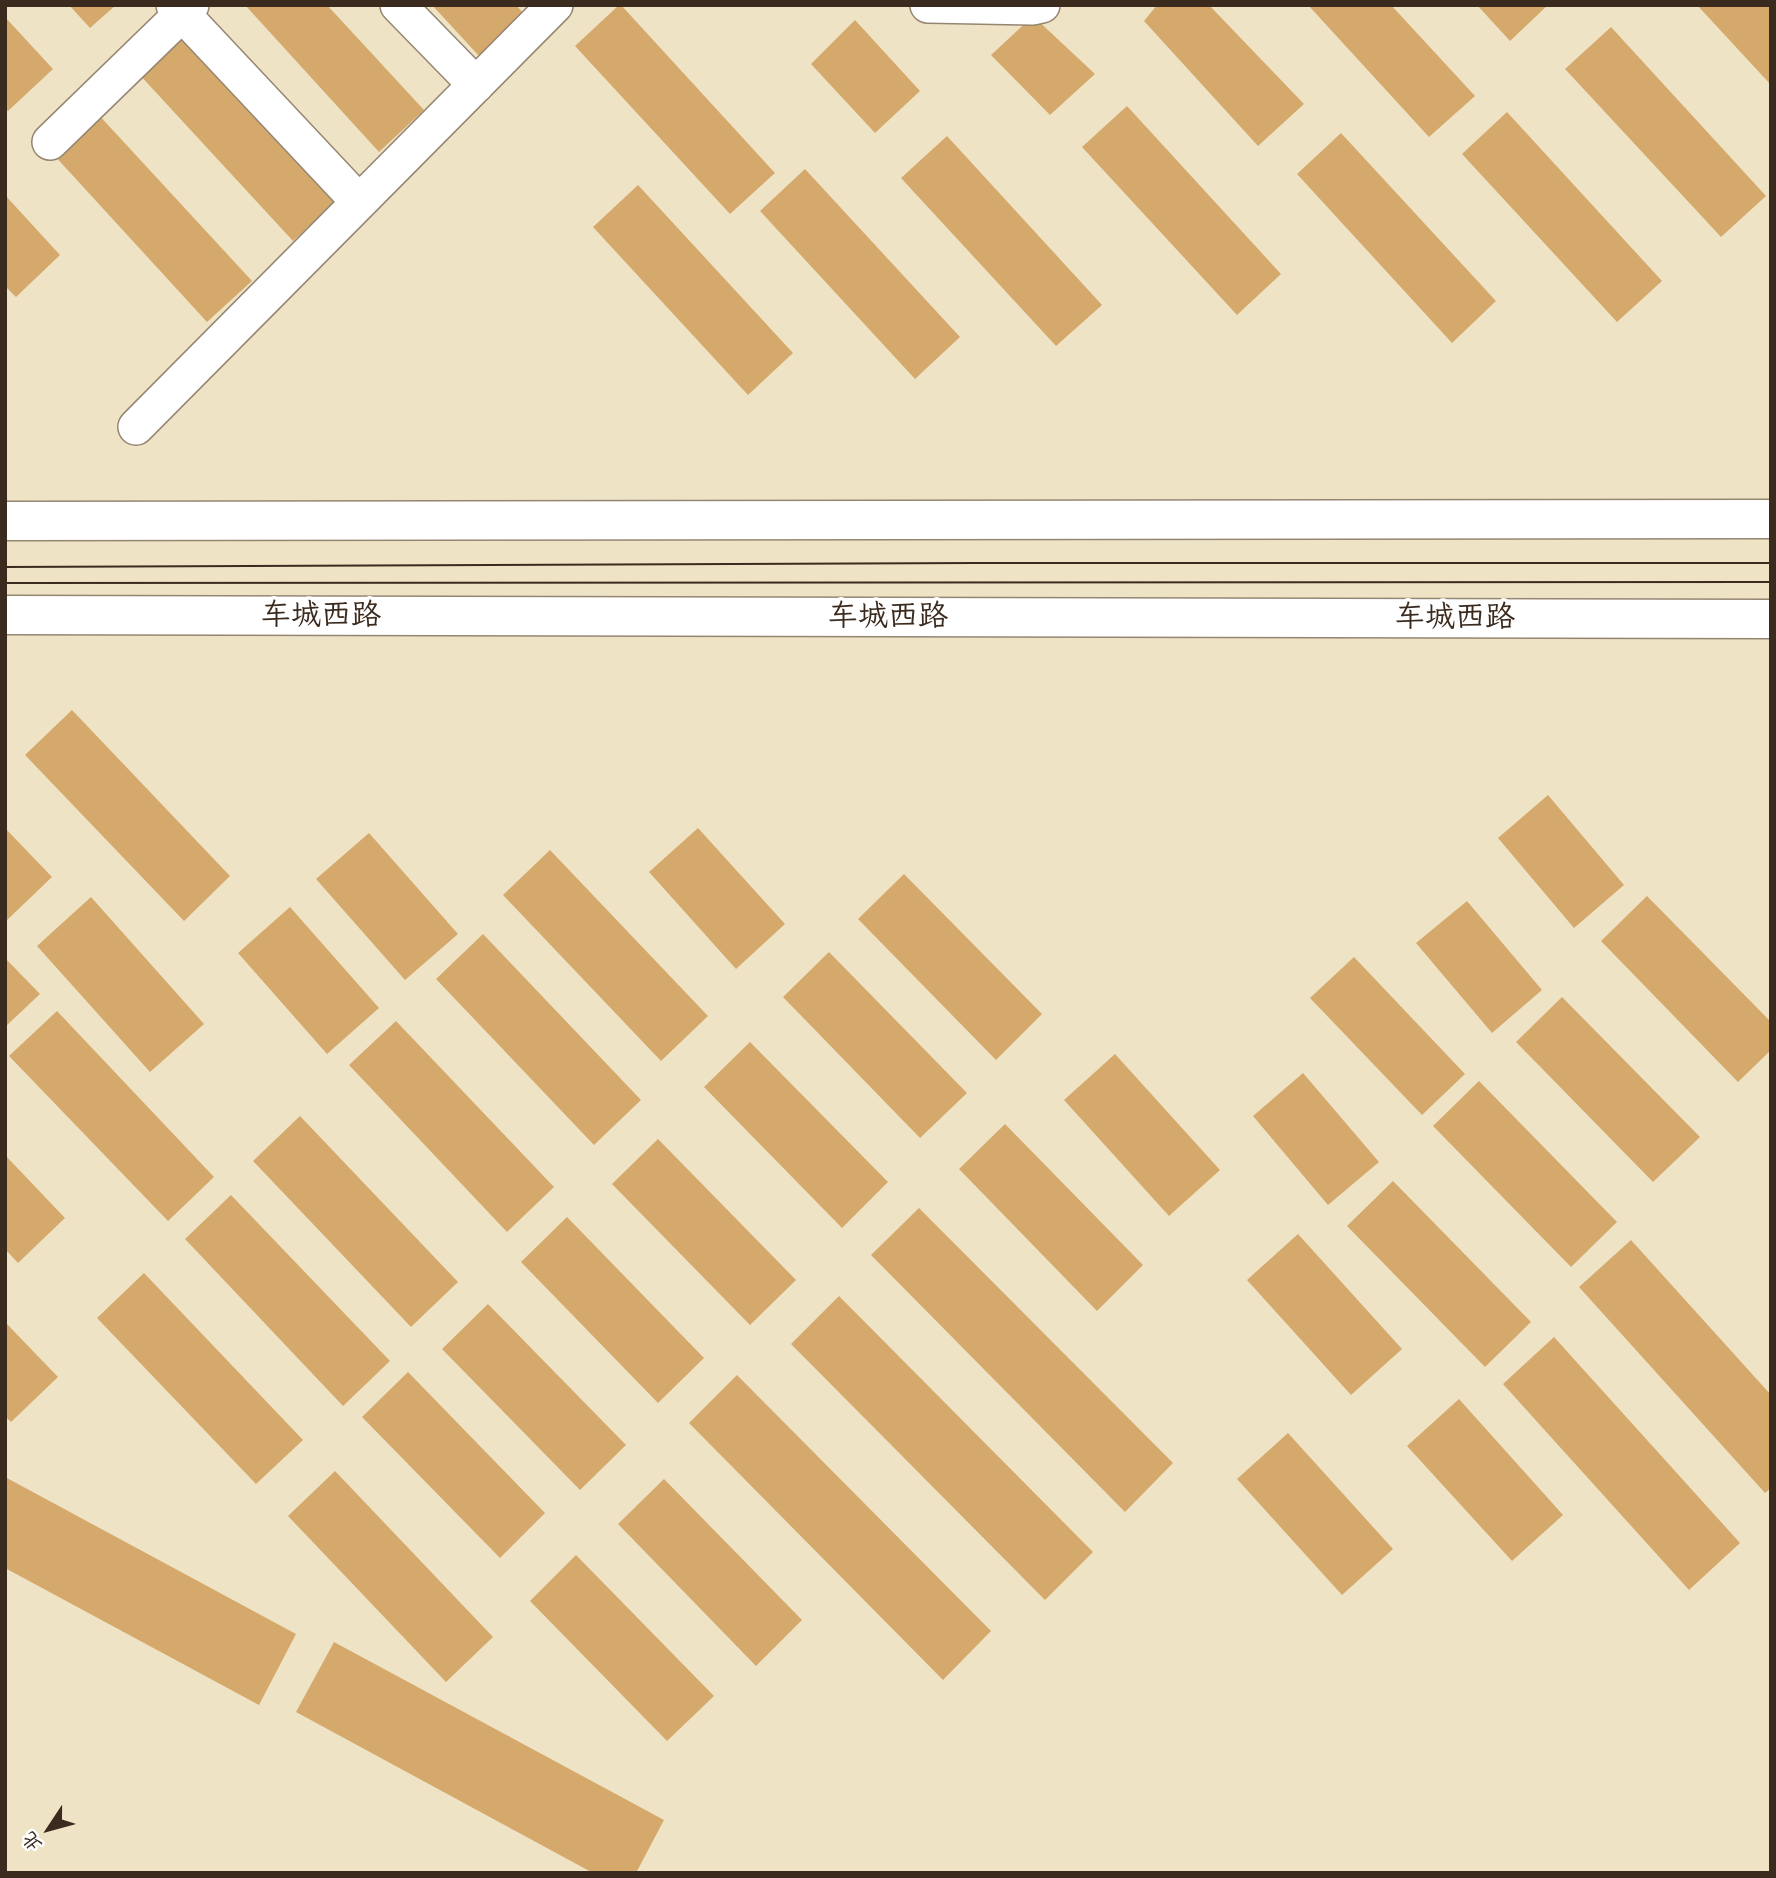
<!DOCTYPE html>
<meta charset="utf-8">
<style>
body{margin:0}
#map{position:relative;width:1776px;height:1878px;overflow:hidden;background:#efe3c6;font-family:Caveat,"LXGW WenKai TC",sans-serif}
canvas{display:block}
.frame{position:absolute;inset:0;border:7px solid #3b2a1e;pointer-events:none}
.north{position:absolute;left:14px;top:1794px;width:70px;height:70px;-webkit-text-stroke:5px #fff;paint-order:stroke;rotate:234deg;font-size:19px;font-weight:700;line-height:28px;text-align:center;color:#3b2a1e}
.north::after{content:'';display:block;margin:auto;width:24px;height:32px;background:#3b2a1e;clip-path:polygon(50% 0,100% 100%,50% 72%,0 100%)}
</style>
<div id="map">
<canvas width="1776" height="1878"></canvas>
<div class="frame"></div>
<div class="north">北</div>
</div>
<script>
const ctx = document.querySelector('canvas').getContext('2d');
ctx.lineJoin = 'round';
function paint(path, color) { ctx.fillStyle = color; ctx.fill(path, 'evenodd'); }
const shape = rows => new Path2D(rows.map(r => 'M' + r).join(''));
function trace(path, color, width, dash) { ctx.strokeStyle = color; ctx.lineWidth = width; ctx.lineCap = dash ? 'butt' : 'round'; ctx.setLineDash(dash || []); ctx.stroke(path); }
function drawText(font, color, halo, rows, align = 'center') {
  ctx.font = font + ' Caveat,"LXGW WenKai TC",sans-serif'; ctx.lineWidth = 7; ctx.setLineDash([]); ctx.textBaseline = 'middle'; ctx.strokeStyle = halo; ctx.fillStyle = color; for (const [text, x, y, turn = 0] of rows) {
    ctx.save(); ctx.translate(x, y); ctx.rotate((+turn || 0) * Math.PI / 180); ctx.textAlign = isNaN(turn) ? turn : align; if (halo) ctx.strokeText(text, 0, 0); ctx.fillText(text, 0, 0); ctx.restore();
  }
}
paint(shape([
 [69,5,116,5,90,28],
 [245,5,327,5,424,110,379,152],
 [432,5,516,5,524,14,479,56],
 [619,5,621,5,775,173,730,214,575,46],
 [1157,5,1209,5,1304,104,1258,146,1144,21],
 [1308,5,1391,5,1475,96,1429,137],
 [1477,5,1548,5,1510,41],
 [1697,5,1771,5,1771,85],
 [1033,16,1095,74,1050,115,991,55],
 [5,17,53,69,8,111,5,108],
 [855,20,920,91,875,133,811,64],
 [1611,27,1766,196,1721,237,1565,69],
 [183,32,338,200,293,241,138,73],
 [1127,106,1281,274,1237,315,1082,147],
 [1507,112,1662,281,1617,322,1462,154],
 [97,113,252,281,207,322,53,154],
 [1341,133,1496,301,1452,343,1297,174],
 [947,136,1102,305,1056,346,901,178],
 [805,169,960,337,915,379,760,211],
 [638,185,793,353,748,395,593,227],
 [5,195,60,255,16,297,5,286],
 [72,710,230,876,184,921,25,755],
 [1548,795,1624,885,1574,928,1498,838],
 [5,828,52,877,5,922],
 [698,828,785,924,736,969,649,872],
 [369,833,458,934,405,980,316,879],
 [550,850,708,1016,661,1061,503,895],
 [904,874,1042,1014,996,1060,858,919],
 [1647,896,1771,1022,1771,1050,1738,1082,1601,941],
 [91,897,204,1024,150,1072,37,946],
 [1467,901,1542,990,1492,1033,1416,943],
 [290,907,379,1008,327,1054,238,953],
 [483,934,641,1100,594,1145,436,979],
 [829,952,967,1093,920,1138,783,997],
 [1354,957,1465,1074,1422,1115,1310,998],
 [5,958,40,994,5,1027],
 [1562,997,1700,1137,1653,1182,1516,1042],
 [57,1011,214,1177,168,1221,9,1056],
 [396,1021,554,1187,507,1232,349,1065],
 [750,1042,888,1182,842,1228,704,1087],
 [1115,1054,1220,1170,1169,1216,1064,1100],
 [1303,1073,1379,1162,1328,1205,1253,1116],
 [1479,1081,1617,1222,1571,1267,1433,1126],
 [300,1116,458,1282,411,1327,253,1161],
 [1005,1124,1143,1265,1097,1311,959,1169],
 [658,1139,796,1280,750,1325,612,1184],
 [5,1155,65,1218,18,1263,5,1249],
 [1393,1181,1531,1322,1485,1367,1347,1226],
 [231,1195,390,1361,343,1406,185,1239],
 [919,1208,1173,1463,1125,1512,871,1255],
 [567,1217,704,1358,658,1403,521,1262],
 [1298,1234,1402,1349,1351,1395,1247,1280],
 [1631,1240,1771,1395,1771,1488,1765,1493,1579,1287],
 [144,1273,303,1440,256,1484,97,1318],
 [839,1296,1093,1552,1045,1600,791,1344],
 [488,1304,626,1445,580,1490,442,1349],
 [5,1322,58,1377,11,1422,5,1416],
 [1554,1337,1740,1543,1689,1590,1503,1384],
 [408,1372,545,1513,500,1558,362,1417],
 [737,1375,991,1631,943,1680,689,1423],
 [1459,1399,1563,1515,1512,1561,1407,1446],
 [1288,1433,1393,1549,1342,1595,1237,1479],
 [335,1471,493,1637,446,1682,288,1516],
 [5,1477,296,1634,259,1705,5,1568],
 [664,1479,802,1620,756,1666,618,1524],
 [576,1555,714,1696,667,1741,530,1601],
 [334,1642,664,1820,636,1873,593,1873,296,1712]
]), '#d5a96c');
const street = shape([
 [174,5,359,202],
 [398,5,476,85],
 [928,5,1033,7,1042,5],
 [50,142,191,5],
 [136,427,555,5]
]);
const secondary = shape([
 [5,521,1771,519],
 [5,615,1771,619]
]);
trace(street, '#958672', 38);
trace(secondary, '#958672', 41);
trace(street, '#fff', 35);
trace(secondary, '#fff', 38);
trace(shape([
 [5,567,975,563,1771,563],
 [5,583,1771,582]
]), '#3b2a1e', 2);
drawText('30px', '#3b2a1e', '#fff', [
 ["车城西路",321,616],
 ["车城西路",888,617],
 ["车城西路",1455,618]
]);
</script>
